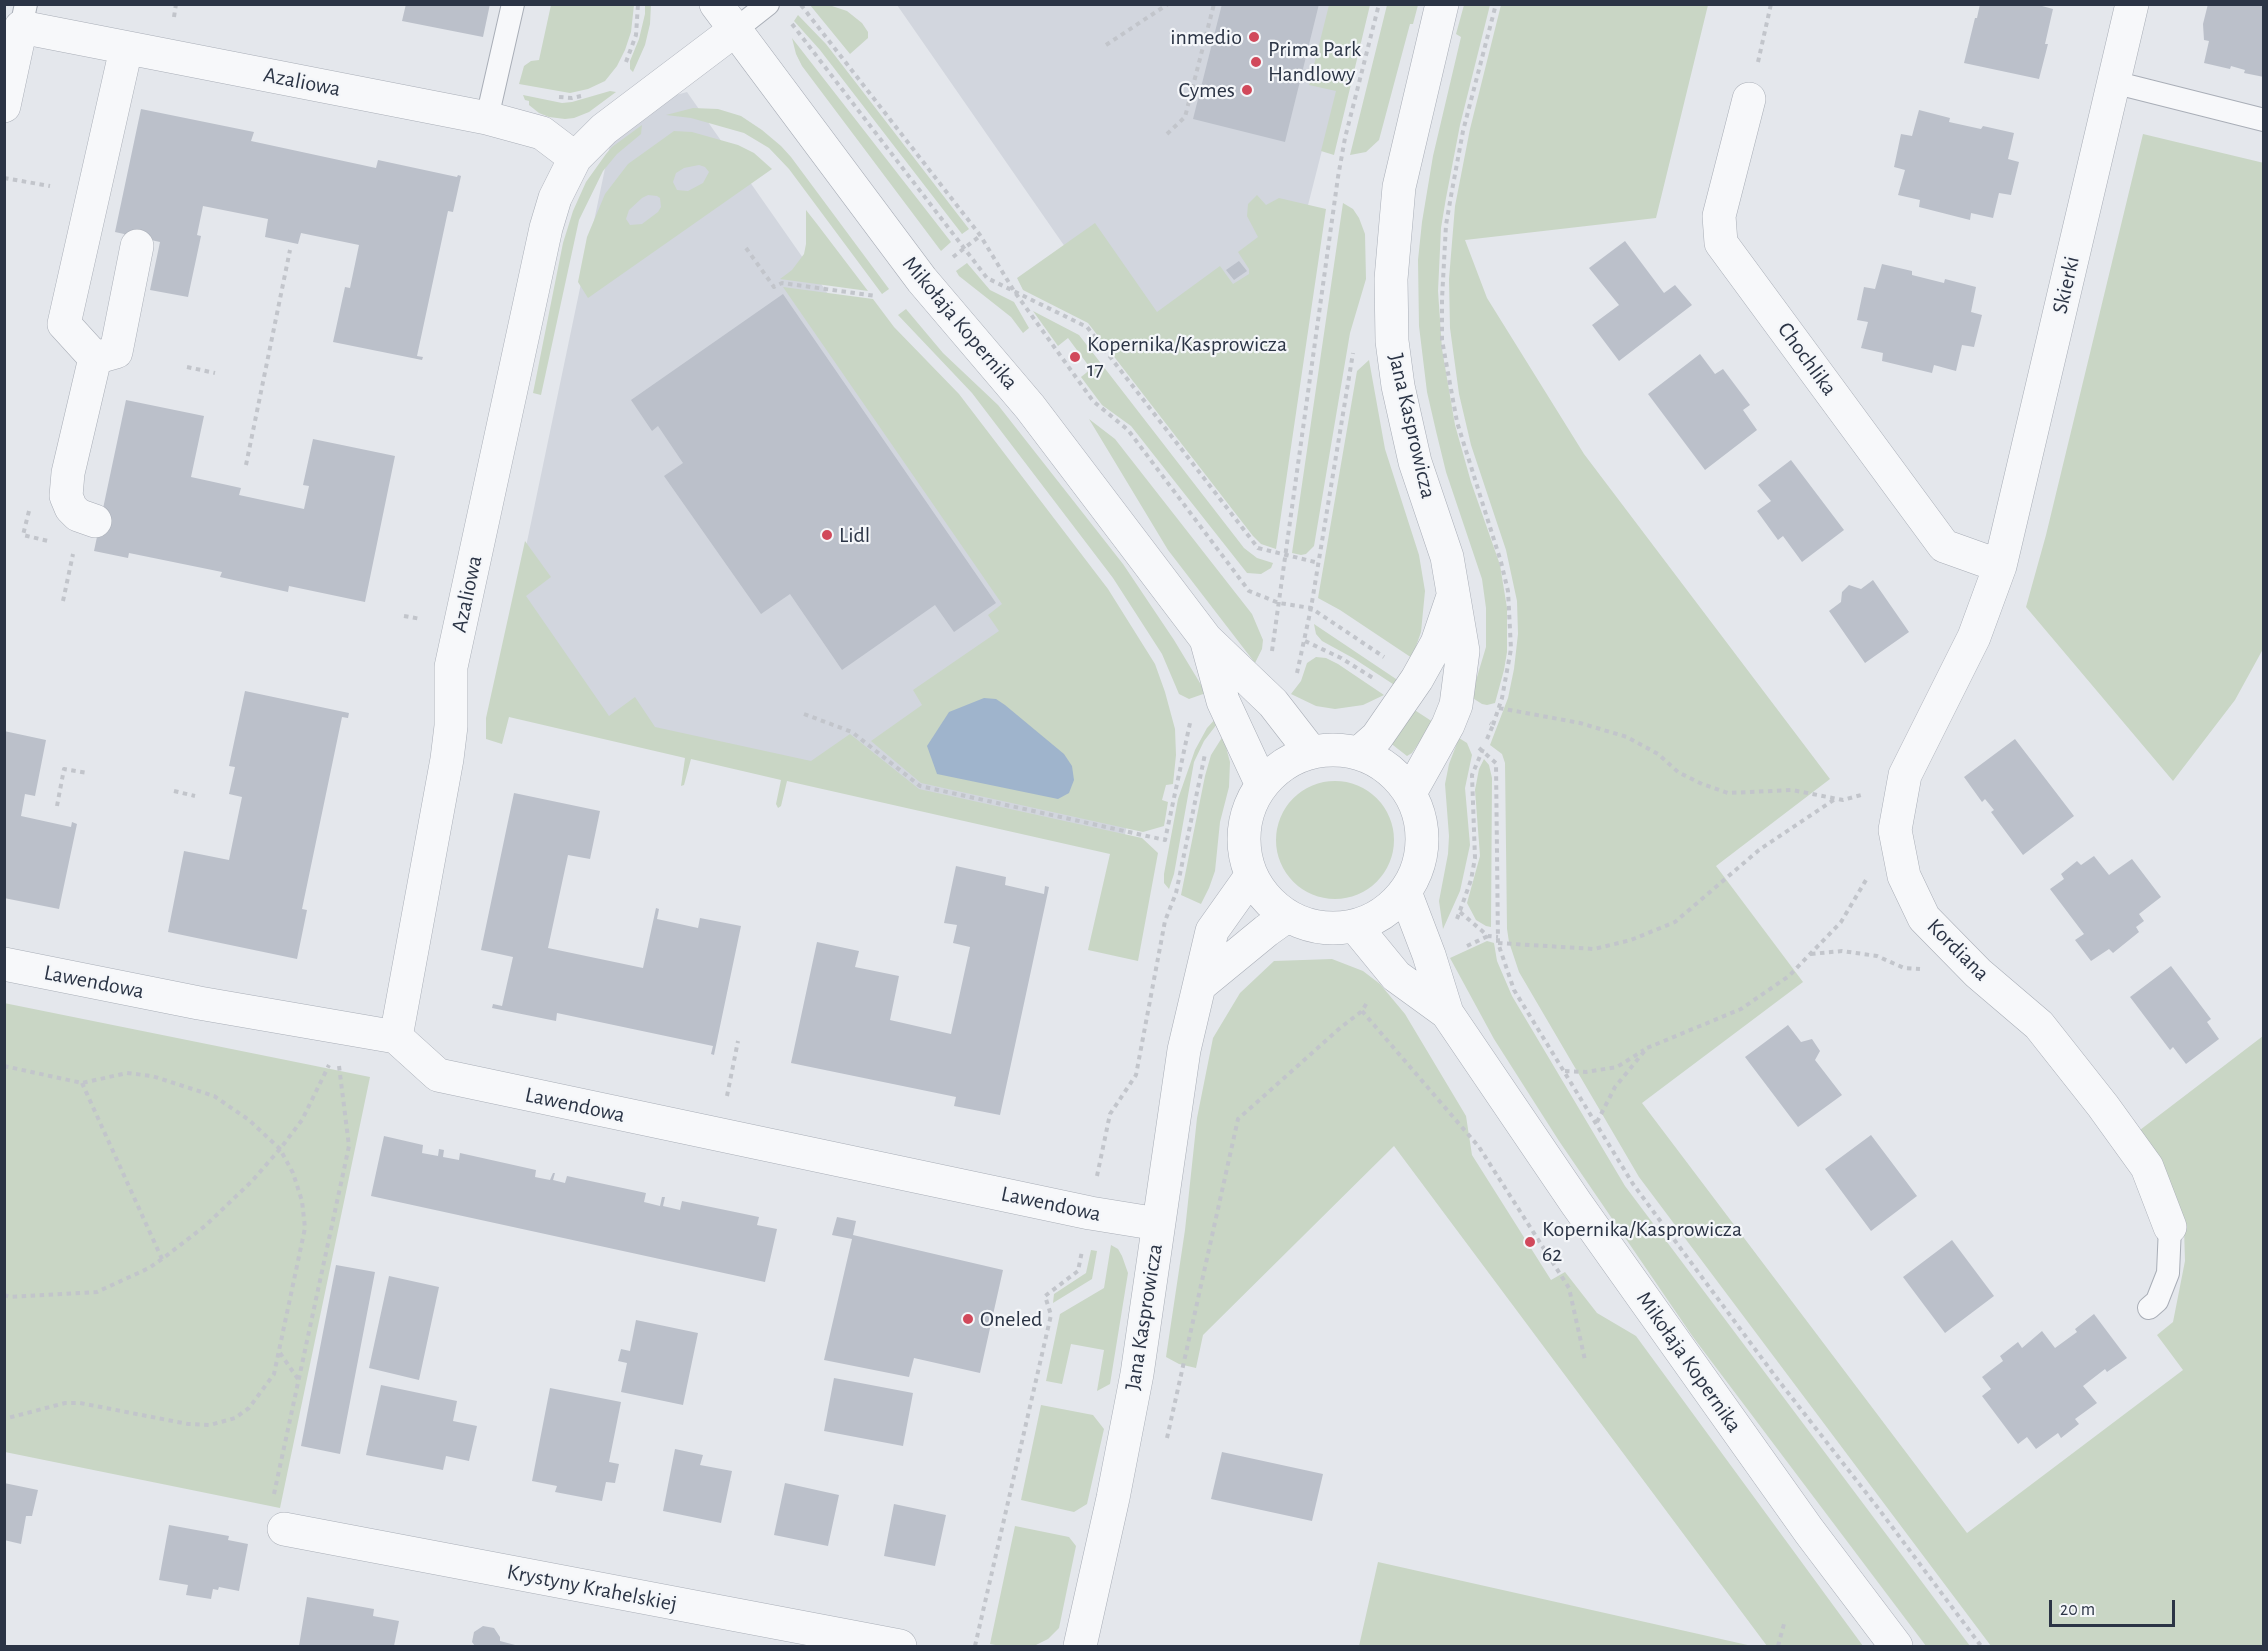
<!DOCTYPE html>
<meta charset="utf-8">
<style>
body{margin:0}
#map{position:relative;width:2268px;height:1651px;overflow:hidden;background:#e4e7ec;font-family:"Alegreya Sans",sans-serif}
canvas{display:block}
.frame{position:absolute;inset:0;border:6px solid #2b3445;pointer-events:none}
.scale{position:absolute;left:2049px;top:1600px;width:126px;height:27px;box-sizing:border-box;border:3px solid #2b3445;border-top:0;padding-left:8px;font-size:18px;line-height:21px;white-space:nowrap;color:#2b3445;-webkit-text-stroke:4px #f4f6f9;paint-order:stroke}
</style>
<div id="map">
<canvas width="2268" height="1651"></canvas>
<div class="frame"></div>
<div class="scale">20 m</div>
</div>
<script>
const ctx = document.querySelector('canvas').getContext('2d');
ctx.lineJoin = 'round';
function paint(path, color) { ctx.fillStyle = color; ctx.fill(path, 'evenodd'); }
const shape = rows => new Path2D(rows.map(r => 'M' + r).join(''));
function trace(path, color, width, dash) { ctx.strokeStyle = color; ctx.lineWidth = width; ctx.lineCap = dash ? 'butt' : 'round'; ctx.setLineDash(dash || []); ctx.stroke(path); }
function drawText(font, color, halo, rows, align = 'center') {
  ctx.font = font + ' "Alegreya Sans",sans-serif'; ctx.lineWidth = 4.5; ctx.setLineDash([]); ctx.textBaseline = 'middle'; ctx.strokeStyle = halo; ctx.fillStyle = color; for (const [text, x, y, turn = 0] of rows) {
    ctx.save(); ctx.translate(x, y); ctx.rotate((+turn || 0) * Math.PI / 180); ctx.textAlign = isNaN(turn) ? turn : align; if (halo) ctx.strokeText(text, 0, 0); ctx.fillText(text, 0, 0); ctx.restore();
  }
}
paint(shape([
 [897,5,1359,5,1252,425,1195,434],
 [687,92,1144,746,1124,839,495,695,617,111]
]), '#d2d6de');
paint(shape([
 [551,5,634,5,631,32,625,50,617,66,605,81,588,89,570,93,519,84,524,66,531,61,539,60],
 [645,5,651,5,650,24,645,45,633,72,630,69,630,61,639,39,645,14],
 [810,5,829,5,847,11,862,23,868,32,868,38,850,54],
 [1329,5,1370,5,1334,155,1321,151,1336,91,1309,85],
 [1387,5,1418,5,1413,24,1410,24,1379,140,1366,152,1350,155],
 [1464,5,1490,5,1460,125,1446,198,1441,228,1438,291,1442,349,1455,425,1471,482,1500,565,1507,608,1507,652,1504,670,1495,703,1487,705,1482,704,1471,697,1486,647,1486,608,1482,579,1446,472,1436,431,1427,392,1419,326,1418,260,1422,222,1433,156,1461,37,1456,34],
 [1501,5,1708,5,1656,218,1465,240,1487,298,1584,454,1830,779,1716,866,1803,982,1642,1103,1967,1533,2183,1370,2157,1335,2173,1322,2185,1261,2184,1228,2136,1133,2263,1036,2263,1646,1991,1646,1639,1177,1519,972,1509,942,1507,929,1505,763,1502,754,1490,745,1508,698,1514,669,1518,634,1517,601,1506,550,1471,445,1459,394,1450,328,1449,279,1455,206,1470,129],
 [798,15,826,44,969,229,962,234,820,50,794,21],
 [792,38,951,242,941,251,802,66,796,54],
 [610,91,616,92,589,112,574,118,565,119,549,117,539,113,529,105,529,101,525,100,523,95,562,103,572,102],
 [693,108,718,109,741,116,762,130,781,146,791,157,889,289,882,294,789,169,769,148,744,133,691,118,666,115],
 [642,125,641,134,617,154,603,171,579,220,541,395,533,393,563,243,573,211,586,182,606,154,612,147],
 [674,131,692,132,738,145,754,153,772,169,588,298,578,282,587,237,605,194,628,164],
 [699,165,705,167,709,172,703,183,688,191,677,190,673,182,676,173,684,168],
 [648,195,657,196,660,198,661,207,658,212,642,224,630,225,626,219,629,210,642,198],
 [2143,134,2264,163,2263,649,2235,700,2173,781,2026,607,2046,535],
 [1257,195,1266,205,1279,198,1326,209,1276,549,1261,544,1253,536,1088,323,1023,290,1017,278,1095,223,1157,312,1220,266,1233,284,1249,274,1249,269,1238,252,1258,237,1247,216,1248,204],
 [1343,203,1353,209,1359,218,1365,234,1366,279,1350,333,1314,546,1306,554,1301,555,1292,553],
 [806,210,817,224,868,291,780,279,792,270,804,254,806,244],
 [967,263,990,290,1014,302,1029,328,1023,333,1011,317,959,276,956,271],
 [783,287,873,299,894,327,959,394,1108,589,1155,664,1165,692,1175,729,1176,755,1173,784,1166,785,1162,800,1168,802,1164,826,1143,832,921,783,871,741,922,705,913,690,999,631,988,615,1002,604],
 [906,309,943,353,998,405,1123,564,1174,640,1206,693,1189,699,1179,694,1162,654,1113,578,972,393,898,315],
 [1033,311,1079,335,1244,548,1257,558,1273,563,1271,568,1261,574,1247,573,1131,426,1102,405,1081,377,1091,369,1068,338,1058,346],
 [1369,360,1385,449,1419,555,1425,591,1421,632,1412,658,1340,610,1318,598,1357,371],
 [1089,419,1115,439,1252,614,1263,640,1262,649,1255,663,1168,550],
 [525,541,551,577,526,596,609,716,635,697,655,727,811,761,850,734,919,789,1142,838,1158,853,1138,961,1088,950,1110,854,787,781,781,806,778,808,776,804,781,780,691,759,684,785,681,786,685,758,509,717,502,744,486,739,486,718],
 [1314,624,1402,683,1399,688,1353,658,1322,641,1316,634],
 [1316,657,1326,658,1338,664,1384,695,1363,705,1335,709,1316,706,1291,694,1301,681,1307,663],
 [1413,709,1433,722,1412,753,1407,756,1389,742],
 [1218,716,1220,720,1204,741,1194,762,1174,874,1169,889,1164,883,1164,874,1178,799,1195,750,1207,728],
 [1223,736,1230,762,1229,787,1220,822,1215,871,1209,888,1201,904,1181,895,1205,776,1211,755],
 [1459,738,1467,743,1472,755,1465,788,1470,845,1460,891,1443,929,1439,901,1448,854,1449,836,1445,784,1449,764],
 [1484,759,1489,765,1492,778,1491,927,1486,926,1476,920,1467,903,1480,856,1475,790,1479,769],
 '1276 840a59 59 0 1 1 118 0a59 59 0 1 1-118 0Z',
 [1487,941,1494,943,1497,961,1512,996,1625,1186,1970,1646,1926,1646,1693,1337,1559,1141,1494,1039,1450,958],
 [1332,959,1363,971,1380,984,1405,1014,1466,1116,1472,1155,1551,1280,1565,1272,1597,1313,1636,1336,1863,1646,1767,1646,1394,1146,1203,1335,1196,1368,1179,1364,1166,1357,1185,1230,1197,1118,1213,1038,1240,993,1274,961],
 [4,1003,370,1077,280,1508,5,1452],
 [1111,1245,1118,1249,1122,1256,1128,1273,1110,1384,1097,1391,1104,1350,1071,1344,1062,1384,1046,1381,1060,1314,1104,1288],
 [1091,1250,1097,1251,1092,1279,1053,1303,1054,1294,1086,1273],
 [1041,1405,1093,1415,1104,1429,1087,1504,1074,1512,1021,1500],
 [1015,1526,1069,1537,1076,1546,1059,1628,1048,1639,1034,1646,1001,1646,990,1644],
 [1378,1562,1752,1646,1359,1646]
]), '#c9d6c5');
paint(shape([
 [984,698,996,699,1005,705,1064,754,1072,766,1074,780,1069,793,1058,799,937,774,927,746,949,712]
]), '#9fb4cc');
paint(shape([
 [406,4,490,4,483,37,402,21],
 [1222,4,1319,4,1285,142,1193,119],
 [1980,4,2042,4,2042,6,2053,9,2045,44,2048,44,2039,79,1964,63,1975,18,1977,18],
 [2208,4,2264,4,2264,77,2244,73,2245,70,2231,66,2230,69,2204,63,2209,41,2204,40,2203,24],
 [141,109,254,132,251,141,376,168,378,160,457,177,458,175,461,176,453,212,448,211,417,356,423,357,422,360,333,342,345,287,350,288,359,245,301,233,298,244,265,237,268,219,203,206,197,235,201,236,188,297,150,290,160,242,115,232],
 [1919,110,1950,118,1949,122,1981,129,1983,126,2014,133,2008,159,2019,162,2011,195,1999,193,1993,218,1971,213,1970,220,1919,207,1920,200,1898,195,1905,170,1894,167,1901,134,1912,136],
 [1625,241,1664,293,1675,285,1692,305,1619,361,1592,325,1619,305,1589,268],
 [1239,261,1247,271,1234,280,1226,270],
 [1882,264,1912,271,1912,275,1944,283,1945,279,1976,287,1971,312,1982,315,1974,347,1962,345,1956,371,1934,365,1932,373,1882,361,1883,353,1861,348,1868,322,1857,320,1864,287,1875,289],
 [783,294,996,603,954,632,935,605,842,670,790,594,761,614,664,476,683,463,658,426,652,431,631,400],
 [1700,354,1715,374,1723,369,1750,405,1743,410,1757,430,1705,470,1648,394],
 [126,400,204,416,191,477,241,488,239,495,304,509,309,486,303,485,313,439,395,456,365,602,289,586,288,592,220,577,222,572,129,553,128,558,94,551],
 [1791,460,1844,530,1802,562,1783,536,1778,540,1757,511,1771,501,1758,485],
 [1873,580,1909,632,1865,663,1829,611,1841,602,1842,592,1849,585,1861,589],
 [245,691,349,713,348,718,342,717,302,909,307,910,297,959,168,932,184,851,229,860,242,797,229,794,235,767,229,766],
 [4,731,46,740,35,796,25,794,21,816,71,827,72,822,77,824,59,909,4,898],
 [2015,739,2074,816,2023,855,1991,812,1994,810,1985,799,1982,802,1964,777],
 [514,793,600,811,590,859,568,855,548,948,643,968,656,908,659,909,657,919,698,928,700,918,741,926,714,1055,711,1054,713,1046,557,1013,556,1021,492,1008,493,1004,502,1006,513,957,481,950],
 [2094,856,2109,875,2132,859,2161,897,2139,914,2144,921,2136,927,2139,932,2113,953,2109,949,2091,961,2075,940,2084,934,2050,889,2064,879,2061,874,2077,861,2081,865],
 [956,866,1006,877,1005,885,1044,894,1045,886,1049,887,1000,1115,954,1106,956,1097,791,1063,817,942,859,951,855,967,899,976,890,1020,951,1034,970,947,953,943,957,925,944,923],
 [2171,966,2211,1019,2207,1022,2219,1039,2186,1064,2173,1047,2170,1050,2130,997],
 [1788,1025,1801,1042,1812,1039,1820,1051,1815,1060,1842,1095,1798,1127,1745,1057],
 [1871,1135,1917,1196,1871,1231,1825,1169],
 [384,1136,423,1145,422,1153,438,1156,439,1149,444,1150,443,1157,459,1160,460,1153,536,1170,535,1177,550,1180,553,1173,555,1173,553,1180,565,1183,567,1176,646,1193,644,1202,660,1206,662,1197,665,1197,663,1206,680,1210,682,1201,759,1217,757,1225,777,1229,765,1282,371,1196],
 [837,1217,856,1221,853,1235,1003,1270,980,1373,914,1358,909,1377,824,1360,852,1239,832,1235],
 [1952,1240,1994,1296,1945,1333,1903,1277],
 [336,1265,375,1272,340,1454,301,1446],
 [389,1276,439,1287,419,1380,369,1368],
 [2094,1314,2127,1358,2107,1372,2105,1369,2083,1386,2097,1403,2075,1419,2079,1424,2061,1438,2058,1433,2036,1449,2027,1437,2018,1444,1982,1396,1991,1389,1982,1377,2003,1361,2000,1356,2018,1342,2022,1348,2042,1331,2055,1348,2077,1332,2075,1329],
 [636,1320,698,1333,683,1405,621,1392,627,1363,618,1361,621,1349,630,1351],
 [834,1378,913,1393,903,1446,824,1431],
 [381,1385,457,1401,453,1421,477,1426,469,1461,446,1456,443,1470,366,1455],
 [550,1388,621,1402,609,1462,619,1464,615,1483,606,1482,602,1501,555,1492,557,1486,532,1481],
 [675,1449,703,1455,700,1465,732,1471,721,1523,663,1511],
 [1222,1452,1323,1474,1312,1521,1211,1499],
 [4,1483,38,1490,32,1516,26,1516,21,1544,4,1540],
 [785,1483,839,1495,828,1546,774,1535],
 [894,1504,946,1515,935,1566,884,1556],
 [169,1525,229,1536,228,1540,248,1544,239,1591,219,1587,218,1590,213,1589,211,1599,186,1595,188,1585,159,1580],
 [307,1597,374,1609,373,1616,399,1621,394,1646,299,1646],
 [483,1626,494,1628,500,1637,500,1641,519,1646,475,1646,472,1642,474,1632]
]), '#bbc0ca');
const service = shape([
 [21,27,26,4],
 [735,30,768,4],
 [2113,82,2264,120],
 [487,118,513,4],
 [2149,1308,2157,1301,2168,1273,2170,1227]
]);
const minor = shape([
 [2132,4,2000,566,1974,637,1905,775,1895,830,1904,876,1924,918,1978,973,2039,1025,2103,1106,2147,1167,2170,1227],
 [1749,99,1719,216,1721,243,1944,546,2000,566],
 [4,106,21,27,487,118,542,133,575,158],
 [95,358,64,324,126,49],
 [95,521,78,515,71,508,66,496,68,473,95,358,116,352,137,246],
 [4,964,199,1003,396,1037,438,1075,1090,1213,1158,1224],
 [396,1037,447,759,451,726,451,667,546,228,555,198,575,158,604,129,735,30],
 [284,1529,900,1646]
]);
const tertiary = shape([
 [716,4,922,280,1030,407,1206,639,1273,703,1311,752],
 [1206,639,1223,701,1262,785],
 '1244 839a89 89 0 1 1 178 0a89 89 0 1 1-178 0Z',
 [1359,753,1377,737,1417,679,1437,643,1452,599],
 [1410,793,1448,725,1456,705,1463,651,1447,557,1415,462,1398,386,1392,341,1391,279,1399,187,1442,4],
 [1405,892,1429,955,1447,1013,1576,1203,1809,1531,1896,1646],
 [1355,926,1396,976,1447,1013],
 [1199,986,1266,931,1287,916],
 [1080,1646,1113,1498,1137,1374,1184,1050,1212,931,1251,876]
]);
trace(service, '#a9aeb7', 24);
trace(minor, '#a9aeb7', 34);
trace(tertiary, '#a9aeb7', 34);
trace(shape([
 [801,5,980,235,1014,291,1093,401,1128,430,1249,591,1279,603,1311,608,1384,657],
 [174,17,176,4],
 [792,24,987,278,1087,327,1258,548,1319,563],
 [1106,45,1168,4],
 [626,62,636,35,638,4],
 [1758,62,1771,4],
 [559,97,572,98,581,96],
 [1167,134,1185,117,1214,4],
 [4,178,50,186],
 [746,248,774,287,782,283,876,296],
 [953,257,980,236],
 [187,367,215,373],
 [246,465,290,250],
 [29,511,23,535,48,541],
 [63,601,73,554],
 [404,616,421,619],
 [1305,641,1341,658,1373,678],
 [1272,651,1338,177,1345,138,1379,4],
 [1297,673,1311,608,1353,353],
 [1499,708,1580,723,1627,737,1658,754,1678,772,1702,784,1728,793,1792,790,1843,800,1861,795],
 [804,714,852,732,920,786,1165,840,1190,723],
 [1493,725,1502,698,1511,649,1508,591,1501,562,1457,422,1442,340,1442,299,1446,225,1451,196,1463,131,1496,4],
 [1487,739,1493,725,1490,723],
 [1479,748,1496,763,1498,943,1514,990,1633,1184,1775,1376,1878,1508,1981,1646],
 [174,791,195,796],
 [57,806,64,769,88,773],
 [1460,912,1488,936,1498,937],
 [1457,919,1471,880,1475,858,1472,775,1483,749],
 [1498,943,1594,949,1631,940,1675,922,1759,850,1835,799],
 [1467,946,1488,936],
 [1811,954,1842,951,1877,956,1904,968,1920,969],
 [1362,1011,1479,1147,1569,1288,1585,1360],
 [4,1066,82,1083,127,1073,152,1076,214,1096,249,1120,280,1149,293,1173,302,1201,305,1228,274,1374,249,1408,235,1418,210,1425,188,1424,80,1403,65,1403,4,1419],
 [1565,1071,1586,1072,1617,1067,1644,1050],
 [82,1083,162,1259],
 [727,1096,738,1041],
 [1597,1122,1615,1087,1647,1048,1741,1009,1789,976,1841,922,1866,880],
 [1097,1176,1110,1114,1136,1075,1165,921,1176,893,1205,754],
 [4,1295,10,1297,97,1292,149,1268,162,1259,205,1226,252,1181,280,1149,302,1120,329,1065],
 [280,1353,298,1379],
 [1167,1438,1238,1119,1340,1028,1362,1011,1368,1001],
 [274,1494,349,1146,339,1066],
 [975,1646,1051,1315,1045,1296,1078,1271,1082,1251],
 [1778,1646,1784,1624]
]), '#c2c5cb', 4, [4.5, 4.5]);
trace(service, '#f7f8fa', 22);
trace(minor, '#f7f8fa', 33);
trace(tertiary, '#f7f8fa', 33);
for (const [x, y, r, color] of [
 [1254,37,6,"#d1495b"],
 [1256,62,6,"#d1495b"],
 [1247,90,6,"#d1495b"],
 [1075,357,6,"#d1495b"],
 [827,535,6,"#d1495b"],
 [1530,1242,6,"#d1495b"],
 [968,1319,6,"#d1495b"]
]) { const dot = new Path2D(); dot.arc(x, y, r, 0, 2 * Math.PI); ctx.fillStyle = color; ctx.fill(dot); trace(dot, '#f4f6f9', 2); }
drawText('22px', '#2b3445', '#f4f6f9', [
 ["inmedio",1242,37,"right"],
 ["Prima Park",1268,49],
 ["Handlowy",1268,74],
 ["Cymes",1235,90,"right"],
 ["Kopernika/Kasprowicza",1087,344],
 ["17",1087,369],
 ["Lidl",839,535],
 ["Kopernika/Kasprowicza",1542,1229],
 ["62",1542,1254],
 ["Oneled",980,1319]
], 'left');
drawText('22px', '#2b3445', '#f4f6f9', [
 ["Azaliowa",302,82,11],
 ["Skierki",2066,285,-77],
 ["Mikołaja Kopernika",960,323,50],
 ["Chochlika",1807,359,54],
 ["Jana Kasprowicza",1412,426,77],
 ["Azaliowa",467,594,-78],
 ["Kordiana",1958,950,45],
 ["Lawendowa",94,982,11],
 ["Lawendowa",575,1105,12],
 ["Lawendowa",1051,1204,12],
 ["Jana Kasprowicza",1144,1317,-81],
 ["Mikołaja Kopernika",1689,1362,55],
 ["Krystyny Krahelskiej",592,1588,11]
]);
</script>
